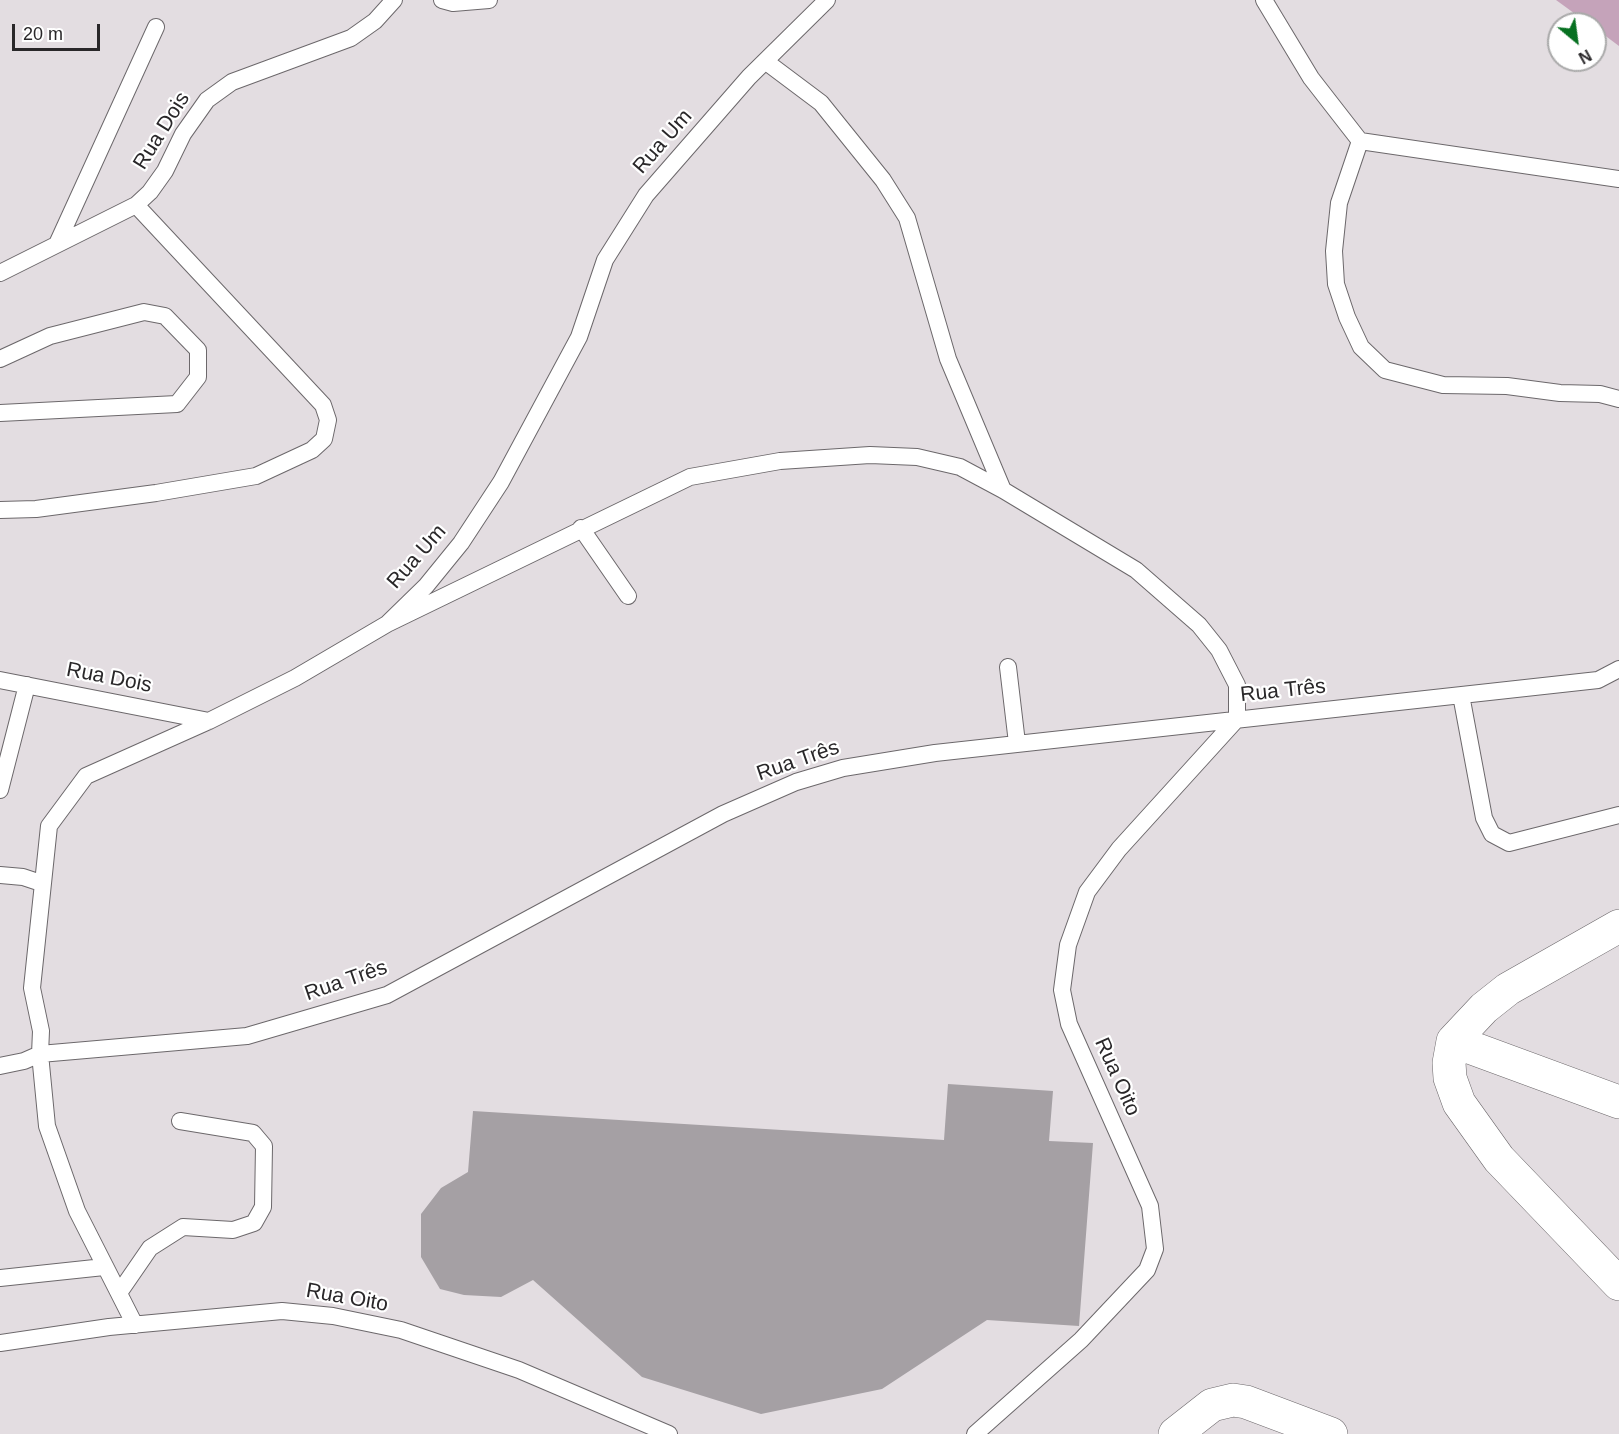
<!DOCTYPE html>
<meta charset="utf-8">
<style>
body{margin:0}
#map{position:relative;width:1619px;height:1434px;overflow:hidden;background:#e3dde1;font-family:Helvetica,sans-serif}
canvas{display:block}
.north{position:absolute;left:1547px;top:12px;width:60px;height:60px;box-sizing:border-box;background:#fff;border:2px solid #a9a9a9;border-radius:50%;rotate:151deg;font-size:16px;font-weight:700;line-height:24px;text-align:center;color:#292729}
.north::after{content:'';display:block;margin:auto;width:21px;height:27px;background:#077021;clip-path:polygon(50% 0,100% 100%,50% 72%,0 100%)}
.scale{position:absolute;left:12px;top:24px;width:88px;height:27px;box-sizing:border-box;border:3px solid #292729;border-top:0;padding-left:8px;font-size:18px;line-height:21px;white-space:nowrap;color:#292729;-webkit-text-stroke:4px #fff;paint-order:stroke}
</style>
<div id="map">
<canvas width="1619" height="1434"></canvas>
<div class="north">N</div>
<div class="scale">20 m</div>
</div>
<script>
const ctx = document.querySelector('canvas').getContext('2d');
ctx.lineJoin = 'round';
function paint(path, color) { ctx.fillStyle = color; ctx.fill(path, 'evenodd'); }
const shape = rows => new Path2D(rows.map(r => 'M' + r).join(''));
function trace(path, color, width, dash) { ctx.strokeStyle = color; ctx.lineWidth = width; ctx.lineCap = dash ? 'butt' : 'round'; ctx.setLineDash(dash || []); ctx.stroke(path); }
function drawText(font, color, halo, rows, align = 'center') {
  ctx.font = font + ' Helvetica,sans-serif'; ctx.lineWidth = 4.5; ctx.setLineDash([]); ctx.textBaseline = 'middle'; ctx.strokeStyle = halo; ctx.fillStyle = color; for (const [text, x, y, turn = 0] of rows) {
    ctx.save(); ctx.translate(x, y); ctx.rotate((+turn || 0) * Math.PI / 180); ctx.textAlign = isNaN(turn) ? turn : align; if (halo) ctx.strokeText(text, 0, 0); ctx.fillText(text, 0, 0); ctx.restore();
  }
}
paint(shape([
 [1556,0,1619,0,1619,46,1595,28,1595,24,1589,24]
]), '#c5a3ba');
paint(shape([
 [948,1084,1053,1091,1049,1141,1093,1143,1079,1326,987,1320,882,1389,761,1414,642,1377,533,1280,501,1297,464,1295,440,1289,421,1257,421,1214,441,1188,468,1172,473,1111,944,1140]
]), '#a5a0a4');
const service = shape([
 [442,0,453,3,489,0],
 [1264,0,1311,78,1360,141,1619,179],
 [765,61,821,103,883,180,907,218,948,359,1003,490],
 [1360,141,1339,203,1334,251,1336,284,1347,317,1361,347,1385,370,1443,385,1507,386,1560,393,1600,394,1619,399],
 [57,244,156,27],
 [0,273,136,205,150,192,165,171,183,134,207,100,232,82,351,38,375,21,394,0],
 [0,359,50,336,144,312,165,316,198,350,198,377,177,404,0,413],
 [0,510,36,509,156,493,256,476,312,450,324,439,328,420,323,405,136,205],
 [581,528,628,596],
 [387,624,690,477,780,461,870,455,917,457,960,467,1003,490,1136,570,1199,625,1219,650,1237,685,1237,719,1119,849,1087,892,1068,945,1062,990,1069,1024,1150,1206,1155,1249,1147,1270,1081,1340,975,1434],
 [1008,667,1017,743],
 [0,680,209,721],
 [1461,695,1484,818,1492,834,1509,843,1619,815],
 [0,790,27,685],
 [0,875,23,877,41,883],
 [0,1066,24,1061,40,1054,247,1036,387,995,723,814,796,782,843,768,935,753,1598,680,1619,669],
 [0,1278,104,1267],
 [119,1293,150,1248,183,1227,233,1230,254,1223,263,1207,264,1146,253,1133,180,1121],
 [135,1325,77,1211,47,1126,40,1054,41,1031,32,988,49,826,86,776,209,721,295,678,387,624,426,586,461,543,501,482,579,337,605,260,646,195,749,77,827,0],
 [0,1343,109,1327,282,1311,333,1316,401,1330,519,1370,669,1434]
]);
const minor = shape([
 [1619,926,1508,989,1484,1008,1453,1041,1449,1063,1450,1078,1459,1103,1499,1159,1619,1284],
 [1453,1041,1619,1102],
 [1175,1434,1212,1405,1233,1400,1246,1402,1331,1434]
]);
trace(service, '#6c686b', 18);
trace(minor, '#6c686b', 34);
trace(service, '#fff', 16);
trace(minor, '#fff', 33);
drawText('21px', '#292729', '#fff', [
 ["Rua Dois",162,131,-58],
 ["Rua Um",663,142,-49],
 ["Rua Um",417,557,-49],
 ["Rua Dois",109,678,11],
 ["Rua Três",1283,691,-6],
 ["Rua Três",798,761,-19],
 ["Rua Três",346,981,-19],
 ["Rua Oito",1117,1077,66],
 ["Rua Oito",347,1298,10]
]);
</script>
